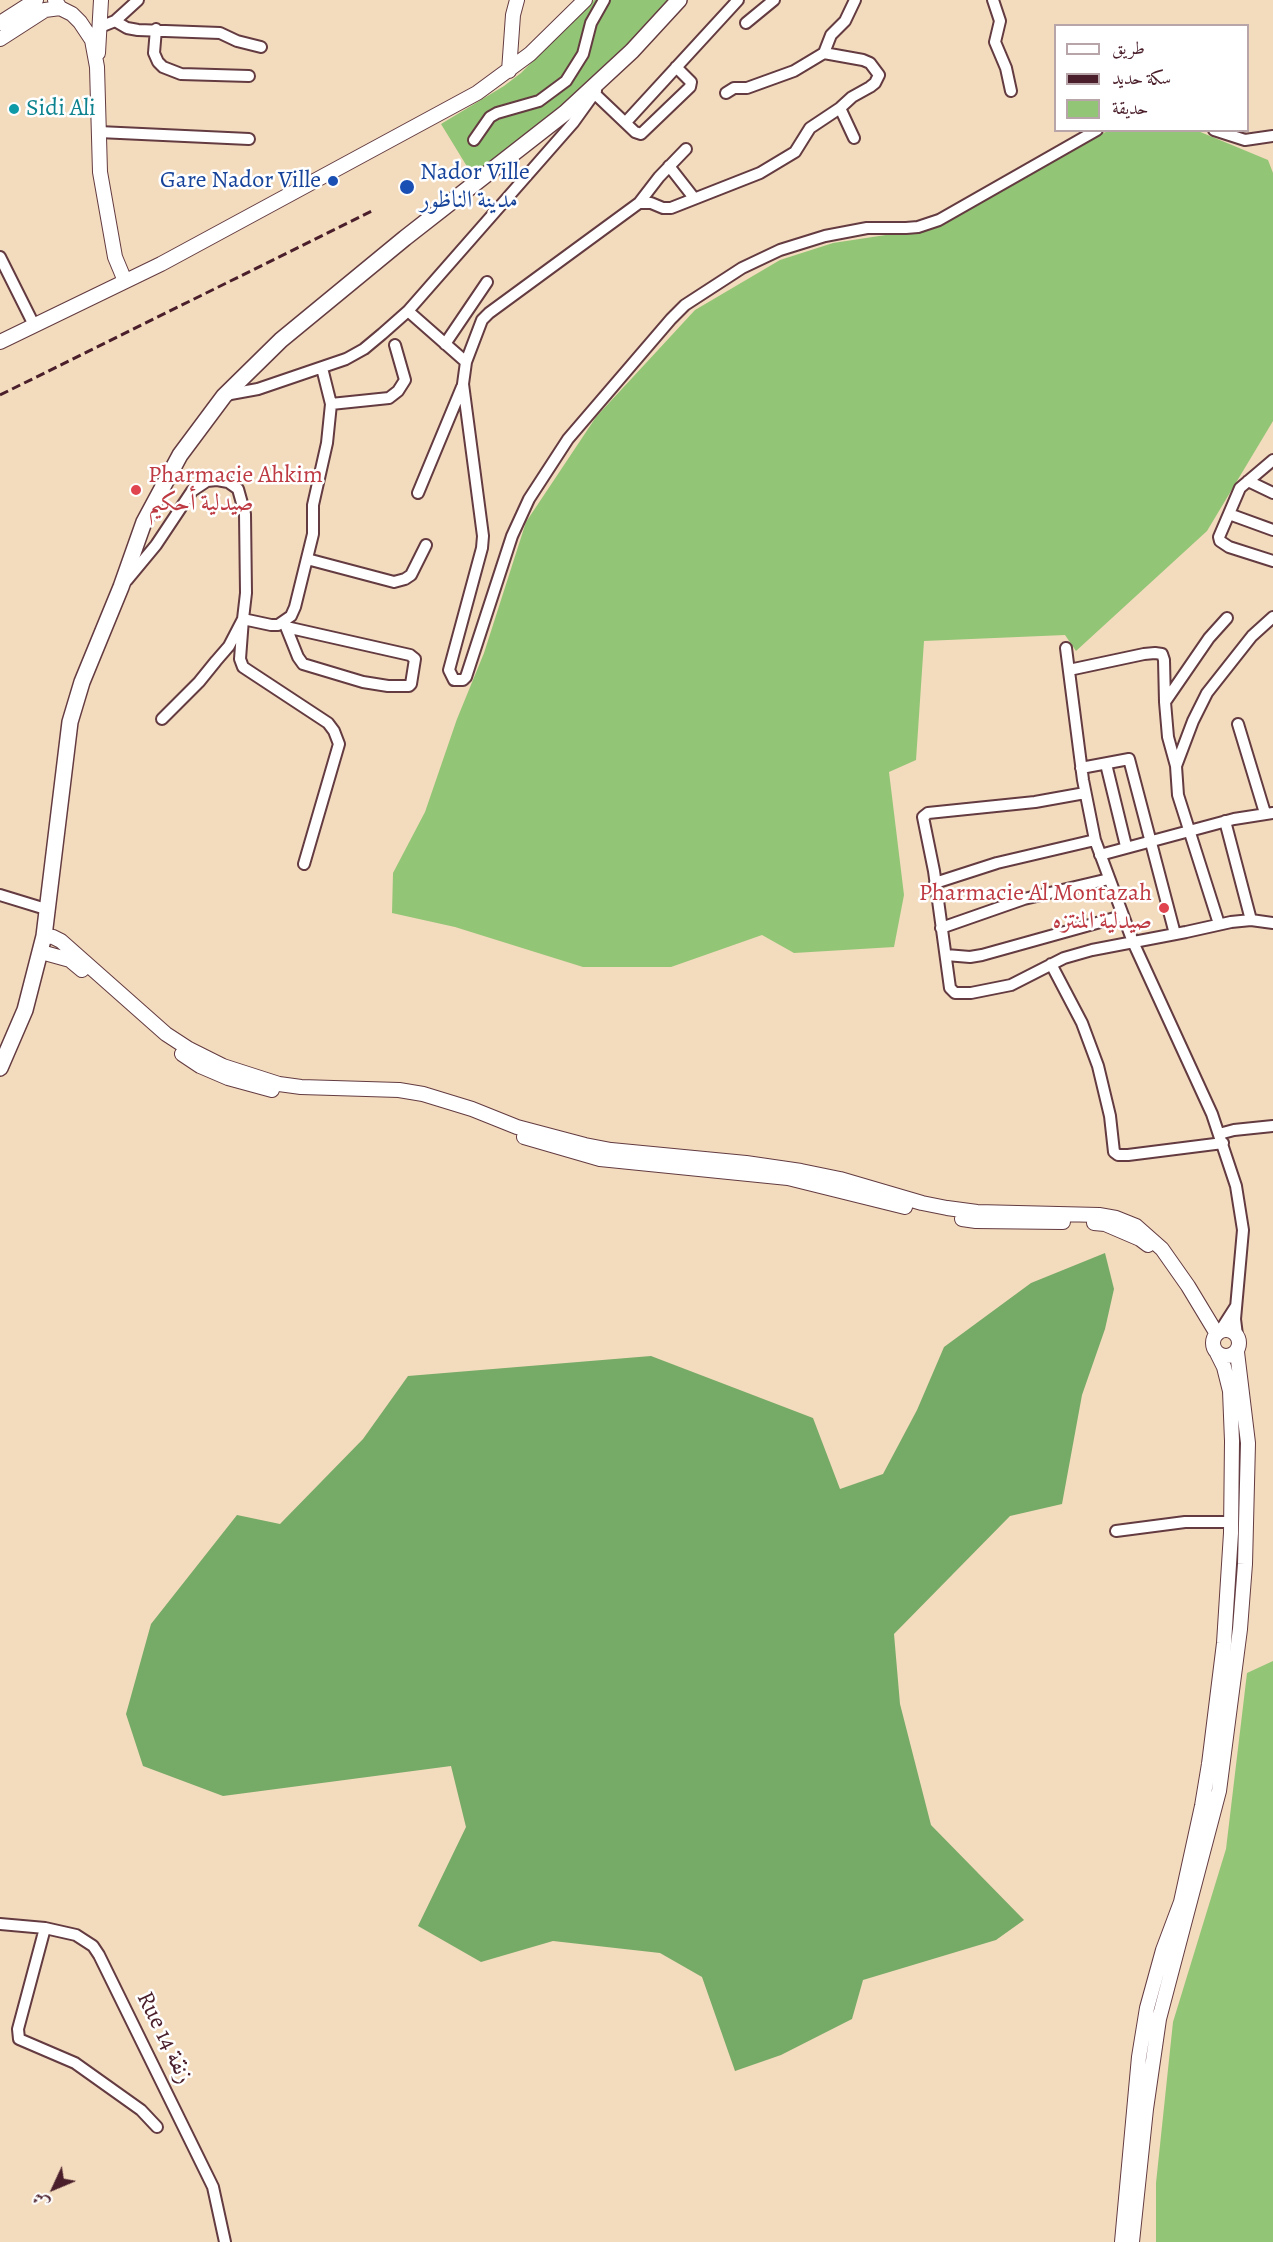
<!DOCTYPE html>
<meta charset="utf-8">
<style>
body{margin:0}
#map{position:relative;width:1273px;height:2242px;overflow:hidden;background:#f3dbbd;font-family:Alegreya,Amiri,serif}
canvas{display:block}
.legend{position:absolute;left:1054px;top:24px;width:195px;height:108px;box-sizing:border-box;background:#fff;border:2px solid #b7a5aa;margin:0;padding:8px 10px;list-style:none;font-size:18px;color:#4a1f2b}
.legend li{display:flex;align-items:center;gap:12px;height:30px}
.legend b{width:30px;border:2px solid #b7a5aa}
.north{position:absolute;left:24px;top:2158px;width:60px;height:60px;-webkit-text-stroke:4px #fff;paint-order:stroke;rotate:226deg;font-size:16px;font-weight:700;line-height:24px;text-align:center;color:#4a1f2b}
.north::after{content:'';display:block;margin:auto;width:21px;height:27px;background:#4a1f2b;clip-path:polygon(50% 0,100% 100%,50% 72%,0 100%)}
</style>
<div id="map">
<canvas width="1273" height="2242"></canvas>
<ul class="legend">
<li><b style="height:8px;background:#fff"></b>طريق</li>
<li><b style="height:8px;background:#4a1f2b"></b>سكة حديد</li>
<li><b style="height:16px;background:#93c576"></b>حديقة</li>
</ul>
<div class="north">ش</div>
</div>
<script>
const ctx = document.querySelector('canvas').getContext('2d');
ctx.lineJoin = 'round';
function paint(path, color) { ctx.fillStyle = color; ctx.fill(path, 'evenodd'); }
const shape = rows => new Path2D(rows.map(r => 'M' + r).join(''));
function trace(path, color, width, dash) { ctx.strokeStyle = color; ctx.lineWidth = width; ctx.lineCap = dash ? 'butt' : 'round'; ctx.setLineDash(dash || []); ctx.stroke(path); }
function drawText(font, color, halo, rows, align = 'center') {
  ctx.font = font + ' Alegreya,Amiri,serif'; ctx.lineWidth = 5; ctx.setLineDash([]); ctx.textBaseline = 'middle'; ctx.strokeStyle = halo; ctx.fillStyle = color; for (const [text, x, y, turn = 0] of rows) {
    ctx.save(); ctx.translate(x, y); ctx.rotate((+turn || 0) * Math.PI / 180); ctx.textAlign = isNaN(turn) ? turn : align; if (halo) ctx.strokeText(text, 0, 0); ctx.fillText(text, 0, 0); ctx.restore();
  }
}
paint(shape([
 [594,0,670,0,589,84,478,175,471,173,441,124,504,86,521,73],
 [1108,131,1198,131,1268,160,1273,173,1273,421,1207,531,1076,651,1065,635,924,641,916,760,889,772,904,895,894,947,794,953,762,935,671,967,583,967,455,927,392,913,393,873,425,812,457,719,484,653,526,522,596,417,695,310,780,260,833,243,932,228,1063,151],
 [1273,1661,1273,2242,1156,2242,1156,2183,1173,2022,1226,1849,1247,1673]
]), '#93c576');
paint(shape([
 [1105,1253,1114,1289,1105,1329,1082,1395,1062,1504,1010,1516,894,1634,900,1704,931,1825,1024,1920,996,1940,863,1980,852,2019,781,2055,735,2071,702,1977,660,1953,553,1941,481,1962,418,1926,466,1827,451,1766,223,1796,143,1766,126,1714,151,1624,237,1515,280,1524,363,1439,408,1376,651,1356,813,1418,840,1489,883,1474,917,1410,944,1347,1031,1283]
]), '#76aa67');
const street = shape([
 [993,0,1000,21,995,42,1006,68,1011,91],
 [115,21,127,28,138,30,220,33,237,41,261,47],
 [746,23,774,0],
 [100,27,115,21,138,0],
 [156,29,154,53,158,62,163,67,181,74,249,76],
 [824,53,863,60,870,63,879,75,875,83,870,87,852,97,840,108,810,128,795,152,760,173,671,208,663,208,651,203,639,203,489,313,482,320,466,362,463,384,483,536,482,548,449,670,454,680,463,680,466,677,512,536,529,499,568,439,671,319,685,305,742,268,780,250,825,236,867,228,906,228,918,227,939,220,1097,130],
 [594,93,635,132,641,134,690,87,691,82,676,67],
 [726,93,734,88,747,88,794,71,824,53,831,35,845,21,855,0],
 [840,108,854,138],
 [626,122,738,0],
 [1214,130,1245,140,1273,136],
 [99,132,249,139],
 [474,140,490,117,497,113,539,101,566,81,583,54,591,23,604,0],
 [669,166,694,198],
 [639,203,659,177,686,149],
 [0,257,34,325],
 [408,311,466,362],
 [445,344,487,282],
 [225,395,258,389,346,359,364,349,382,334,408,311,573,123,596,91],
 [331,404,389,398,398,391,405,380,395,345],
 [1273,460,1240,488,1219,537,1220,541,1229,547,1273,561],
 [1248,481,1273,493],
 [418,493,462,387],
 [1229,514,1273,530],
 [307,559,394,582,405,579,411,575,426,545],
 [127,580,156,545,192,491,207,481,217,480,228,482,238,489,245,514,246,593,243,619,229,646,216,661,199,682,162,719],
 [284,622,298,657,303,664,363,682,388,686,409,686,411,684,415,659,410,655,286,627],
 [1066,648,1083,780,1095,840,1133,942,1212,1114,1236,1186,1243,1230,1235,1319,1237,1335],
 [1069,670,1144,654,1155,653,1162,654,1164,660,1165,702,1168,737,1176,766],
 [1165,702,1209,638,1227,618],
 [1238,724,1265,813],
 [1106,764,1126,846],
 [1081,768,1129,759,1175,934],
 [1085,793,1035,802,928,813,923,817,934,871,950,988,955,993,971,993,1011,985,1064,958,1092,950,1186,932,1231,922,1251,920,1273,923],
 [1225,821,1251,920],
 [1100,855,1234,819,1273,813],
 [304,864,339,744,334,731,328,723,249,671,243,667,240,659,243,619,271,625,278,625,291,616,295,607,313,534,313,505,327,443,331,404,322,368],
 [935,883,997,863,1095,840],
 [0,895,49,910],
 [1219,924,1178,795,1176,766,1193,721,1207,693,1252,636,1273,617],
 [941,928,1024,899,1109,879],
 [946,955,970,957,982,955,1122,916],
 [1051,964,1082,1023,1098,1066,1110,1116,1114,1152,1118,1155,1128,1155,1223,1143],
 [1219,1134,1234,1130,1273,1126],
 [1220,1331,1236,1306],
 [1116,1531,1185,1522,1231,1522],
 [0,1924,45,1928,76,1935,93,1946,99,1955,213,2187,225,2242],
 [45,1928,18,2029,19,2039,75,2063,141,2110,157,2127]
]);
const secondary = shape([
 [55,0,60,8,72,14,80,22,92,40,97,67,100,172,115,257,125,281],
 [0,23,36,0],
 [0,39,45,10,60,8],
 [98,53,101,0],
 [509,71,513,15,517,0],
 [0,342,161,264,477,93,530,54,585,0],
 [44,936,53,937,61,941,166,1034,189,1049,223,1066,279,1084,301,1087,399,1090,423,1094,472,1109,517,1127,585,1145,611,1150,746,1163,801,1171,840,1179,922,1203,947,1208,977,1212,1099,1215,1116,1218,1136,1226,1162,1249,1188,1286,1217,1334],
 [41,952,70,960,82,970],
 [182,1054,200,1066,228,1078,272,1090],
 [524,1137,600,1159,788,1178,905,1207],
 [962,1219,976,1221,1063,1222],
 [1094,1223,1105,1224,1140,1239,1148,1245],
 '1213 1343a13 13 0 1 1 26 0a13 13 0 1 1-26 0Z',
 [1122,2242,1139,2057,1147,2008,1163,1950,1181,1902,1202,1806,1209,1764,1224,1643,1231,1533,1232,1441,1230,1391,1224,1367,1217,1353],
 [1132,2242,1146,2109,1159,2019,1219,1791,1240,1629,1245,1564,1248,1443,1237,1352]
]);
const primary = shape([
 [0,1068,25,1010,44,936,70,722,82,682,121,587,144,522,180,455,224,396,281,340,405,238,565,113,632,51,679,0]
]);
trace(street, '#633b41', 14);
trace(secondary, '#633b41', 16);
trace(primary, '#633b41', 18);
trace(street, '#fff', 10);
trace(secondary, '#fff', 14);
trace(primary, '#fff', 15);
trace(shape([
 [0,395,374,210]
]), '#4a1f2b', 3, [9, 4.5]);
for (const [x, y, r, color] of [
 [14,109,6,"#0f9aa8"],
 [333,181,6,"#1a4fb4"],
 [407,187,8,"#1a4fb4"],
 [136,490,6,"#e0444e"],
 [1164,908,6,"#e0444e"]
]) { const dot = new Path2D(); dot.arc(x, y, r, 0, 2 * Math.PI); ctx.fillStyle = color; ctx.fill(dot); trace(dot, '#fff', 2); }
drawText('24px', '#0d838f', '#fff', [
 ["Sidi Ali",26,109]
], 'left');
drawText('24px', '#164399', '#fff', [
 ["Nador Ville",420,173],
 ["مدينة الناظور",420,201],
 ["Gare Nador Ville",321,181,"right"]
], 'left');
drawText('24px', '#be3a42', '#fff', [
 ["Pharmacie Ahkim",148,476],
 ["صيدلية أحكيم",148,504],
 ["Pharmacie Al Montazah",1152,894,"right"],
 ["صيدلية المنتزه",1152,922,"right"]
], 'left');
drawText('24px', '#4a1f2b', '#fff', [
 ["Rue 14 زنقة",164,2038,64]
]);
</script>
